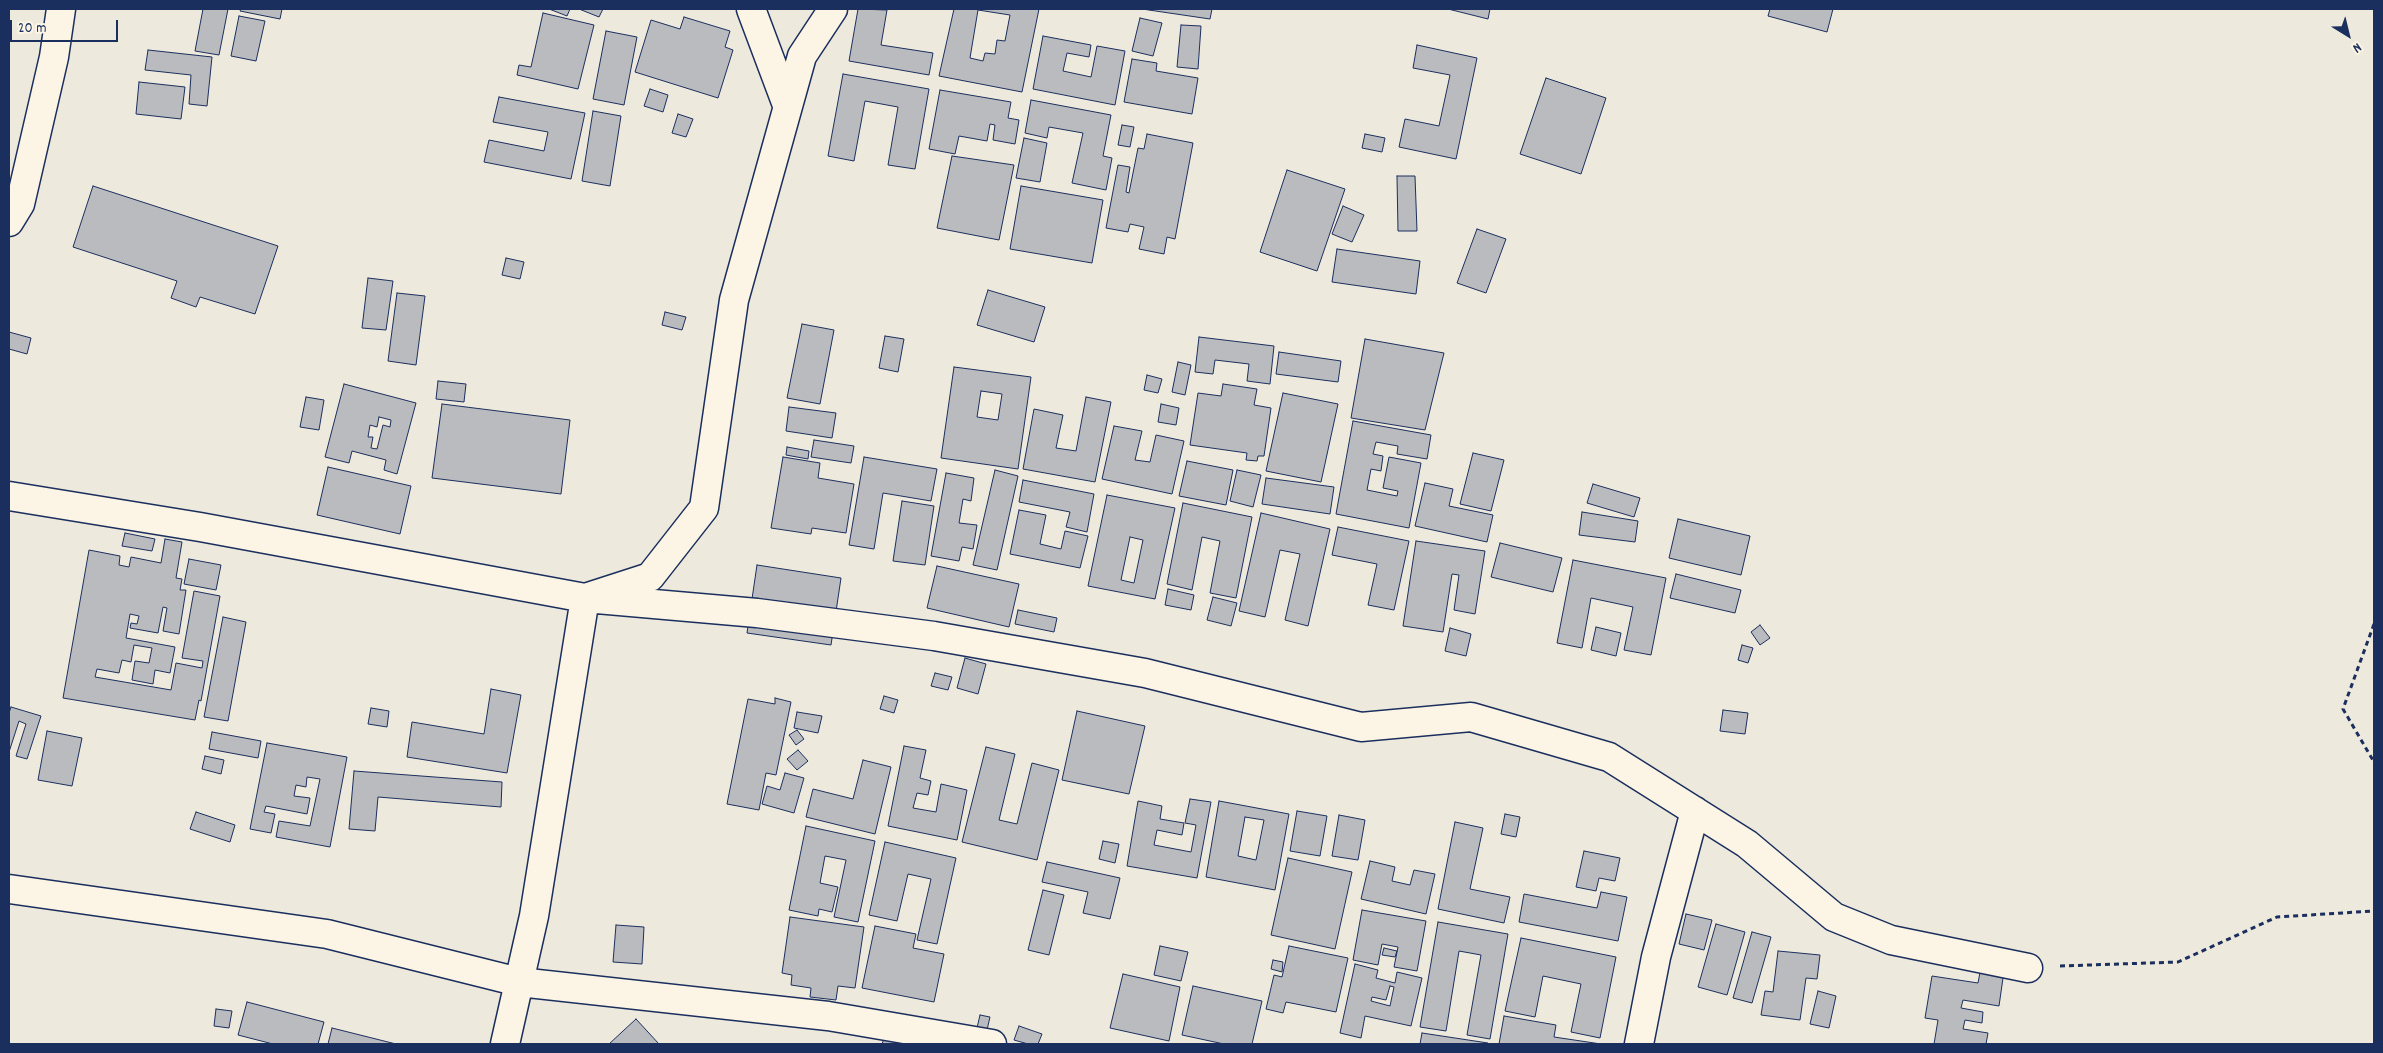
<!DOCTYPE html>
<style>
body{margin:0}
#map{position:relative;width:2383px;height:1053px;overflow:hidden;background:#eee9dd;font-family:Dekko,sans-serif}
canvas{display:block}
.frame{position:absolute;inset:0;border:10px solid #1b2f5e;pointer-events:none}
.north{position:absolute;left:2323px;top:10px;width:50px;height:50px;-webkit-text-stroke:4px #fcf5e5;paint-order:stroke;rotate:144deg;font-size:14px;font-weight:700;line-height:20px;text-align:center;color:#1b2f5e}
.north::after{content:'';display:block;margin:auto;width:18px;height:22px;background:#1b2f5e;clip-path:polygon(50% 0,100% 100%,50% 72%,0 100%)}
.scale{position:absolute;left:10px;top:20px;width:108px;height:22px;box-sizing:border-box;border:2px solid #1b2f5e;border-top:0;padding-left:6px;font-size:15px;line-height:18px;white-space:nowrap;color:#1b2f5e;-webkit-text-stroke:4px #fcf5e5;paint-order:stroke}
</style>
<div id="map">
<canvas width="2383" height="1053"></canvas>
<div class="frame"></div>
<div class="north">N</div>
<div class="scale">20 m</div>
</div>
<script>
const ctx = document.querySelector('canvas').getContext('2d');
ctx.lineJoin = 'round';
function paint(path, color) { ctx.fillStyle = color; ctx.fill(path, 'evenodd'); }
const shape = rows => new Path2D(rows.map(r => 'M' + r).join(''));
function trace(path, color, width, dash) { ctx.strokeStyle = color; ctx.lineWidth = width; ctx.lineCap = dash ? 'butt' : 'round'; ctx.setLineDash(dash || []); ctx.stroke(path); }
const building = shape([
 [203,9,228,9,219,55,195,51,203,9],
 [241,9,282,9,280,19,240,11,241,9],
 [549,9,570,9,567,16,549,9],
 [579,9,603,9,599,17,579,9],
 [858,9,887,10,881,45,933,53,929,75,849,61,858,9],
 [954,9,1039,9,1022,92,939,76,954,9],
 [978,10,1010,15,1005,41,997,40,995,54,985,53,983,61,970,58,978,10],
 [1142,9,1212,9,1210,19,1142,9],
 [1448,9,1490,9,1488,19,1448,9],
 [1770,9,1833,9,1827,32,1768,16,1770,9],
 [543,13,594,25,578,89,517,75,519,65,531,67,543,13],
 [239,16,265,21,256,61,231,56,239,16],
 [684,17,730,31,725,47,733,50,718,98,635,72,651,20,680,29,684,17],
 [1140,18,1162,23,1153,56,1132,51,1140,18],
 [1181,25,1201,26,1198,69,1177,67,1181,25],
 [606,31,637,37,624,105,593,99,606,31],
 [1043,36,1091,45,1089,57,1067,53,1063,71,1091,77,1097,46,1125,51,1115,105,1033,89,1043,36],
 [1417,45,1477,58,1456,159,1399,147,1405,119,1439,126,1450,75,1413,68,1417,45],
 [148,50,212,57,207,106,189,104,191,75,145,70,148,50],
 [1132,59,1157,63,1156,71,1198,78,1192,114,1124,102,1132,59],
 [843,74,929,89,915,169,888,165,898,107,865,101,854,161,828,156,843,74],
 [1546,78,1606,98,1581,174,1520,154,1546,78],
 [139,82,185,87,181,119,136,114,139,82],
 [650,89,668,95,663,112,644,106,650,89],
 [940,90,1011,102,1008,118,1019,120,1015,144,993,140,995,125,990,124,987,141,959,136,955,154,929,149,940,90],
 [499,97,585,113,571,179,484,162,489,140,544,151,548,132,493,122,499,97],
 [1031,100,1111,115,1103,156,1112,158,1106,190,1072,183,1083,133,1049,127,1047,138,1025,133,1031,100],
 [593,111,621,116,610,186,582,181,593,111],
 [678,114,693,119,686,137,672,133,678,114],
 [1122,125,1134,127,1130,147,1118,145,1122,125],
 [1147,134,1193,143,1175,239,1167,237,1164,254,1139,249,1144,227,1130,224,1128,232,1106,228,1118,165,1130,167,1126,192,1129,193,1138,148,1144,149,1147,134],
 [1365,134,1385,138,1382,152,1362,148,1365,134],
 [1024,138,1047,143,1040,182,1016,178,1024,138],
 [952,156,1014,165,999,240,937,228,952,156],
 [1287,170,1345,189,1317,271,1260,252,1287,170],
 [1397,176,1415,176,1417,231,1398,231,1397,176],
 [93,186,278,246,255,314,200,297,196,307,171,298,177,281,73,247,93,186],
 [1021,186,1103,200,1092,263,1010,249,1021,186],
 [1343,206,1364,215,1352,242,1332,234,1343,206],
 [1477,229,1506,239,1486,293,1457,283,1477,229],
 [1337,249,1420,261,1416,294,1332,282,1337,249],
 [506,258,524,262,520,279,502,275,506,258],
 [368,278,393,281,386,330,362,328,368,278],
 [988,290,1045,307,1034,342,977,325,988,290],
 [397,293,425,296,416,365,388,361,397,293],
 [665,312,686,317,682,330,662,325,665,312],
 [802,324,834,330,820,404,787,398,802,324],
 [9,332,31,338,27,354,9,349,9,332],
 [885,336,904,339,898,372,879,368,885,336],
 [1199,337,1274,346,1270,384,1247,381,1249,364,1215,360,1213,374,1195,372,1199,337],
 [1365,339,1444,353,1425,430,1351,418,1365,339],
 [1279,352,1341,361,1338,382,1276,374,1279,352],
 [1178,362,1191,365,1185,395,1172,392,1178,362],
 [954,367,1031,377,1018,469,941,458,954,367],
 [981,391,1002,394,998,420,977,417,981,391],
 [1147,375,1162,379,1158,393,1144,390,1147,375],
 [438,381,466,384,464,402,436,399,438,381],
 [344,384,416,403,397,474,384,470,386,460,352,451,349,463,325,457,344,384],
 [379,417,391,420,390,427,383,425,377,449,371,448,373,437,368,437,370,425,377,427,379,417],
 [1223,384,1257,389,1254,405,1271,408,1264,456,1258,456,1257,461,1246,460,1247,453,1190,445,1198,393,1221,396,1223,384],
 [1283,393,1338,404,1321,482,1266,471,1283,393],
 [306,397,324,400,319,430,300,427,306,397],
 [1086,397,1111,402,1095,482,1023,469,1034,409,1063,415,1056,448,1076,451,1086,397],
 [442,404,570,420,561,494,432,478,442,404],
 [1161,404,1179,408,1176,425,1158,422,1161,404],
 [789,407,836,413,832,438,786,431,789,407],
 [1353,421,1431,435,1427,459,1397,454,1398,446,1376,442,1373,454,1383,456,1381,471,1371,469,1367,490,1397,496,1398,491,1383,488,1389,457,1421,463,1409,528,1336,514,1353,421],
 [1114,426,1142,431,1135,460,1150,462,1156,435,1184,441,1172,494,1102,479,1114,426],
 [814,440,854,446,851,463,811,457,814,440],
 [787,447,809,451,808,459,786,455,787,447],
 [1473,453,1504,460,1491,511,1460,504,1473,453],
 [783,457,820,463,818,478,854,484,846,533,812,528,811,534,771,528,783,457],
 [864,457,937,469,931,501,883,493,874,549,849,545,864,457],
 [1187,461,1233,470,1226,505,1179,496,1187,461],
 [328,467,411,486,400,534,317,515,328,467],
 [995,470,1018,476,997,570,973,565,995,470],
 [1237,470,1261,475,1253,507,1230,501,1237,470],
 [946,473,974,478,971,501,963,499,959,523,977,525,973,549,962,547,959,561,931,556,946,473],
 [1266,478,1334,487,1330,514,1262,504,1266,478],
 [1023,480,1094,494,1087,532,1066,527,1070,512,1019,502,1023,480],
 [1425,483,1453,489,1449,506,1493,515,1487,542,1415,526,1425,483],
 [1593,484,1640,498,1634,517,1587,503,1593,484],
 [1107,495,1175,508,1155,599,1088,586,1107,495],
 [1130,537,1143,540,1134,583,1121,580,1130,537],
 [902,501,934,506,925,565,893,561,902,501],
 [1183,503,1252,517,1236,598,1210,593,1220,541,1202,537,1192,590,1167,584,1183,503],
 [1019,510,1046,515,1040,544,1061,549,1065,531,1088,536,1080,568,1010,554,1019,510],
 [1582,512,1638,521,1635,542,1579,535,1582,512],
 [1261,513,1330,529,1308,626,1285,620,1300,554,1280,550,1265,617,1239,611,1261,513],
 [1678,519,1750,536,1741,575,1669,558,1678,519],
 [1338,527,1409,541,1394,610,1368,605,1377,564,1332,555,1338,527],
 [125,533,155,539,152,551,122,546,125,533],
 [165,539,182,542,176,578,182,579,180,590,186,590,179,634,163,631,167,608,163,607,158,633,130,628,131,623,137,624,139,616,130,614,126,638,175,647,170,673,155,670,153,684,132,680,135,661,149,663,152,648,134,645,131,662,122,660,119,673,97,669,95,677,171,690,176,663,202,668,203,661,182,658,194,591,220,596,201,701,199,700,195,720,63,698,89,550,120,556,119,565,129,567,131,557,161,563,165,539],
 [1416,541,1485,551,1475,614,1454,610,1459,575,1452,574,1443,632,1403,626,1416,541],
 [1500,543,1562,558,1553,592,1491,577,1500,543],
 [189,559,221,565,216,590,184,584,189,559],
 [1573,560,1666,578,1651,655,1624,650,1633,607,1591,598,1582,648,1557,643,1573,560],
 [757,565,841,578,831,645,747,633,757,565],
 [937,566,1019,584,1009,627,927,608,937,566],
 [1676,574,1741,590,1735,613,1670,598,1676,574],
 [1168,589,1194,595,1191,610,1165,605,1168,589],
 [1213,597,1237,603,1231,626,1207,620,1213,597],
 [1018,610,1057,618,1054,632,1015,624,1018,610],
 [223,617,246,622,228,721,204,717,223,617],
 [1760,625,1770,638,1760,645,1751,632,1760,625],
 [1596,627,1621,633,1616,656,1591,650,1596,627],
 [1450,628,1471,634,1466,656,1445,651,1450,628],
 [1742,645,1753,648,1748,663,1738,660,1742,645],
 [965,658,986,664,978,694,957,688,965,658],
 [935,673,952,677,948,690,931,686,935,673],
 [491,689,521,695,507,773,407,757,412,722,484,734,491,689],
 [884,696,898,700,894,713,880,709,884,696],
 [775,698,791,702,776,775,766,773,759,810,727,804,748,699,775,704,775,698],
 [11,707,41,716,27,759,16,756,26,724,19,721,9,752,9,713,11,707],
 [371,708,389,711,387,727,368,724,371,708],
 [1723,710,1748,713,1745,734,1720,731,1723,710],
 [1077,711,1145,726,1129,794,1062,780,1077,711],
 [797,712,822,716,818,733,794,728,797,712],
 [797,730,804,739,796,745,789,735,797,730],
 [47,731,82,738,72,786,38,780,47,731],
 [212,732,261,741,258,758,209,749,212,732],
 [267,743,347,757,330,847,276,837,279,821,310,826,320,779,307,777,306,787,296,785,294,796,310,798,307,814,266,806,264,812,275,814,271,833,250,829,267,743],
 [904,746,926,750,920,778,931,781,928,795,917,793,913,808,936,812,941,784,967,790,957,840,888,826,904,746],
 [986,747,1015,754,999,820,1017,824,1032,763,1059,770,1037,860,962,842,986,747],
 [798,750,808,761,797,770,787,759,798,750],
 [205,756,224,760,221,774,202,769,205,756],
 [863,760,891,767,875,834,806,817,813,789,853,799,863,760],
 [354,771,502,782,501,807,378,797,375,831,349,829,354,771],
 [785,773,804,778,794,813,762,804,767,786,780,790,785,773],
 [1190,799,1211,802,1197,878,1127,866,1138,801,1162,806,1160,819,1184,823,1182,835,1157,830,1154,845,1191,852,1196,825,1185,823,1190,799],
 [1219,801,1289,814,1275,890,1206,877,1219,801],
 [1245,817,1264,820,1256,860,1238,856,1245,817],
 [1297,811,1327,816,1320,856,1290,851,1297,811],
 [196,812,235,825,230,842,190,829,196,812],
 [1505,814,1520,817,1516,837,1501,834,1505,814],
 [1339,815,1365,820,1358,860,1332,856,1339,815],
 [1455,822,1483,828,1470,889,1510,897,1504,923,1438,909,1455,822],
 [806,826,875,841,858,922,834,917,846,860,825,856,820,883,838,887,832,912,819,909,818,916,789,910,806,826],
 [1103,841,1119,844,1115,863,1099,859,1103,841],
 [885,842,956,858,937,944,917,940,931,879,908,874,897,921,869,915,885,842],
 [1584,851,1620,858,1615,881,1599,878,1596,891,1576,887,1584,851],
 [1288,858,1352,872,1335,949,1271,935,1288,858],
 [1370,861,1395,867,1392,881,1410,885,1414,870,1435,874,1426,914,1361,899,1370,861],
 [1047,862,1120,878,1110,919,1083,913,1088,892,1042,882,1047,862],
 [1043,890,1064,895,1049,955,1028,950,1043,890],
 [1601,892,1627,897,1618,941,1519,922,1524,894,1597,908,1601,892],
 [1362,910,1426,921,1417,971,1394,967,1398,947,1382,944,1378,965,1353,960,1362,910],
 [1686,914,1712,920,1704,950,1679,944,1686,914],
 [790,917,864,927,855,988,838,986,836,1000,810,997,811,988,791,985,792,975,782,973,790,917],
 [1438,922,1508,934,1490,1039,1467,1035,1481,955,1459,951,1446,1031,1420,1027,1438,922],
 [1716,924,1745,932,1727,995,1698,987,1716,924],
 [616,925,644,927,642,964,613,962,616,925],
 [875,926,916,934,913,948,944,954,934,1002,862,988,875,926],
 [1752,932,1771,937,1752,1003,1733,998,1752,932],
 [1521,938,1616,957,1600,1038,1571,1032,1581,984,1543,976,1535,1017,1505,1011,1521,938],
 [1160,946,1188,952,1181,981,1154,975,1160,946],
 [1289,946,1348,958,1336,1012,1286,1002,1283,1013,1266,1009,1274,975,1282,977,1289,946],
 [1384,948,1397,951,1395,957,1382,955,1384,948],
 [1778,951,1820,955,1817,979,1806,978,1800,1020,1761,1015,1765,991,1773,992,1778,951],
 [1273,960,1283,962,1282,972,1271,969,1273,960],
 [1355,964,1378,970,1376,978,1395,983,1397,972,1422,978,1411,1026,1365,1016,1361,1038,1340,1033,1355,964],
 [1390,986,1394,987,1390,1006,1371,1001,1372,997,1386,1000,1390,986],
 [1981,967,2004,971,1999,1006,1963,1000,1961,1008,1983,1012,1982,1023,1965,1020,1963,1029,1988,1033,1986,1044,1934,1044,1938,1020,1925,1018,1932,976,1978,983,1981,967],
 [1123,974,1180,987,1169,1041,1110,1028,1123,974],
 [1193,986,1262,1001,1252,1044,1224,1044,1182,1035,1193,986],
 [1818,991,1836,996,1829,1028,1810,1024,1818,991],
 [247,1002,324,1022,318,1044,273,1044,238,1035,247,1002],
 [216,1009,232,1011,229,1028,214,1026,216,1009],
 [980,1015,990,1017,987,1030,977,1028,980,1015],
 [1504,1016,1556,1025,1554,1037,1601,1044,1499,1044,1504,1016],
 [636,1019,659,1044,609,1044,636,1019],
 [1019,1026,1042,1034,1038,1044,1028,1044,1014,1040,1019,1026],
 [332,1028,396,1044,328,1044,332,1028],
 [886,1033,903,1039,901,1044,882,1044,886,1033],
 [1422,1033,1488,1043,1487,1044,1420,1044,1422,1033]
]);
paint(building, '#babbbe');
trace(building, '#1b2f5e', 1);
const minor = shape([
 [751,9,787,105],
 [9,222,20,204,54,57,61,9],
 [9,496,200,527,585,598,757,613,934,636,1145,673,1361,727,1471,717,1609,757,1747,844,1834,917,1891,940,2028,968],
 [9,889,327,934,519,982,828,1016,992,1044],
 [505,1044,534,916,585,598,650,577,704,508,734,300,802,56,833,9],
 [1639,1044,1656,957,1695,811]
]);
trace(minor, '#1b2f5e', 31);
trace(shape([
 [2374,624,2343,709,2374,762],
 [2060,966,2178,962,2277,917,2374,911]
]), '#1b2f5e', 3, [5, 4]);
trace(minor, '#fcf5e5', 28);
</script>
